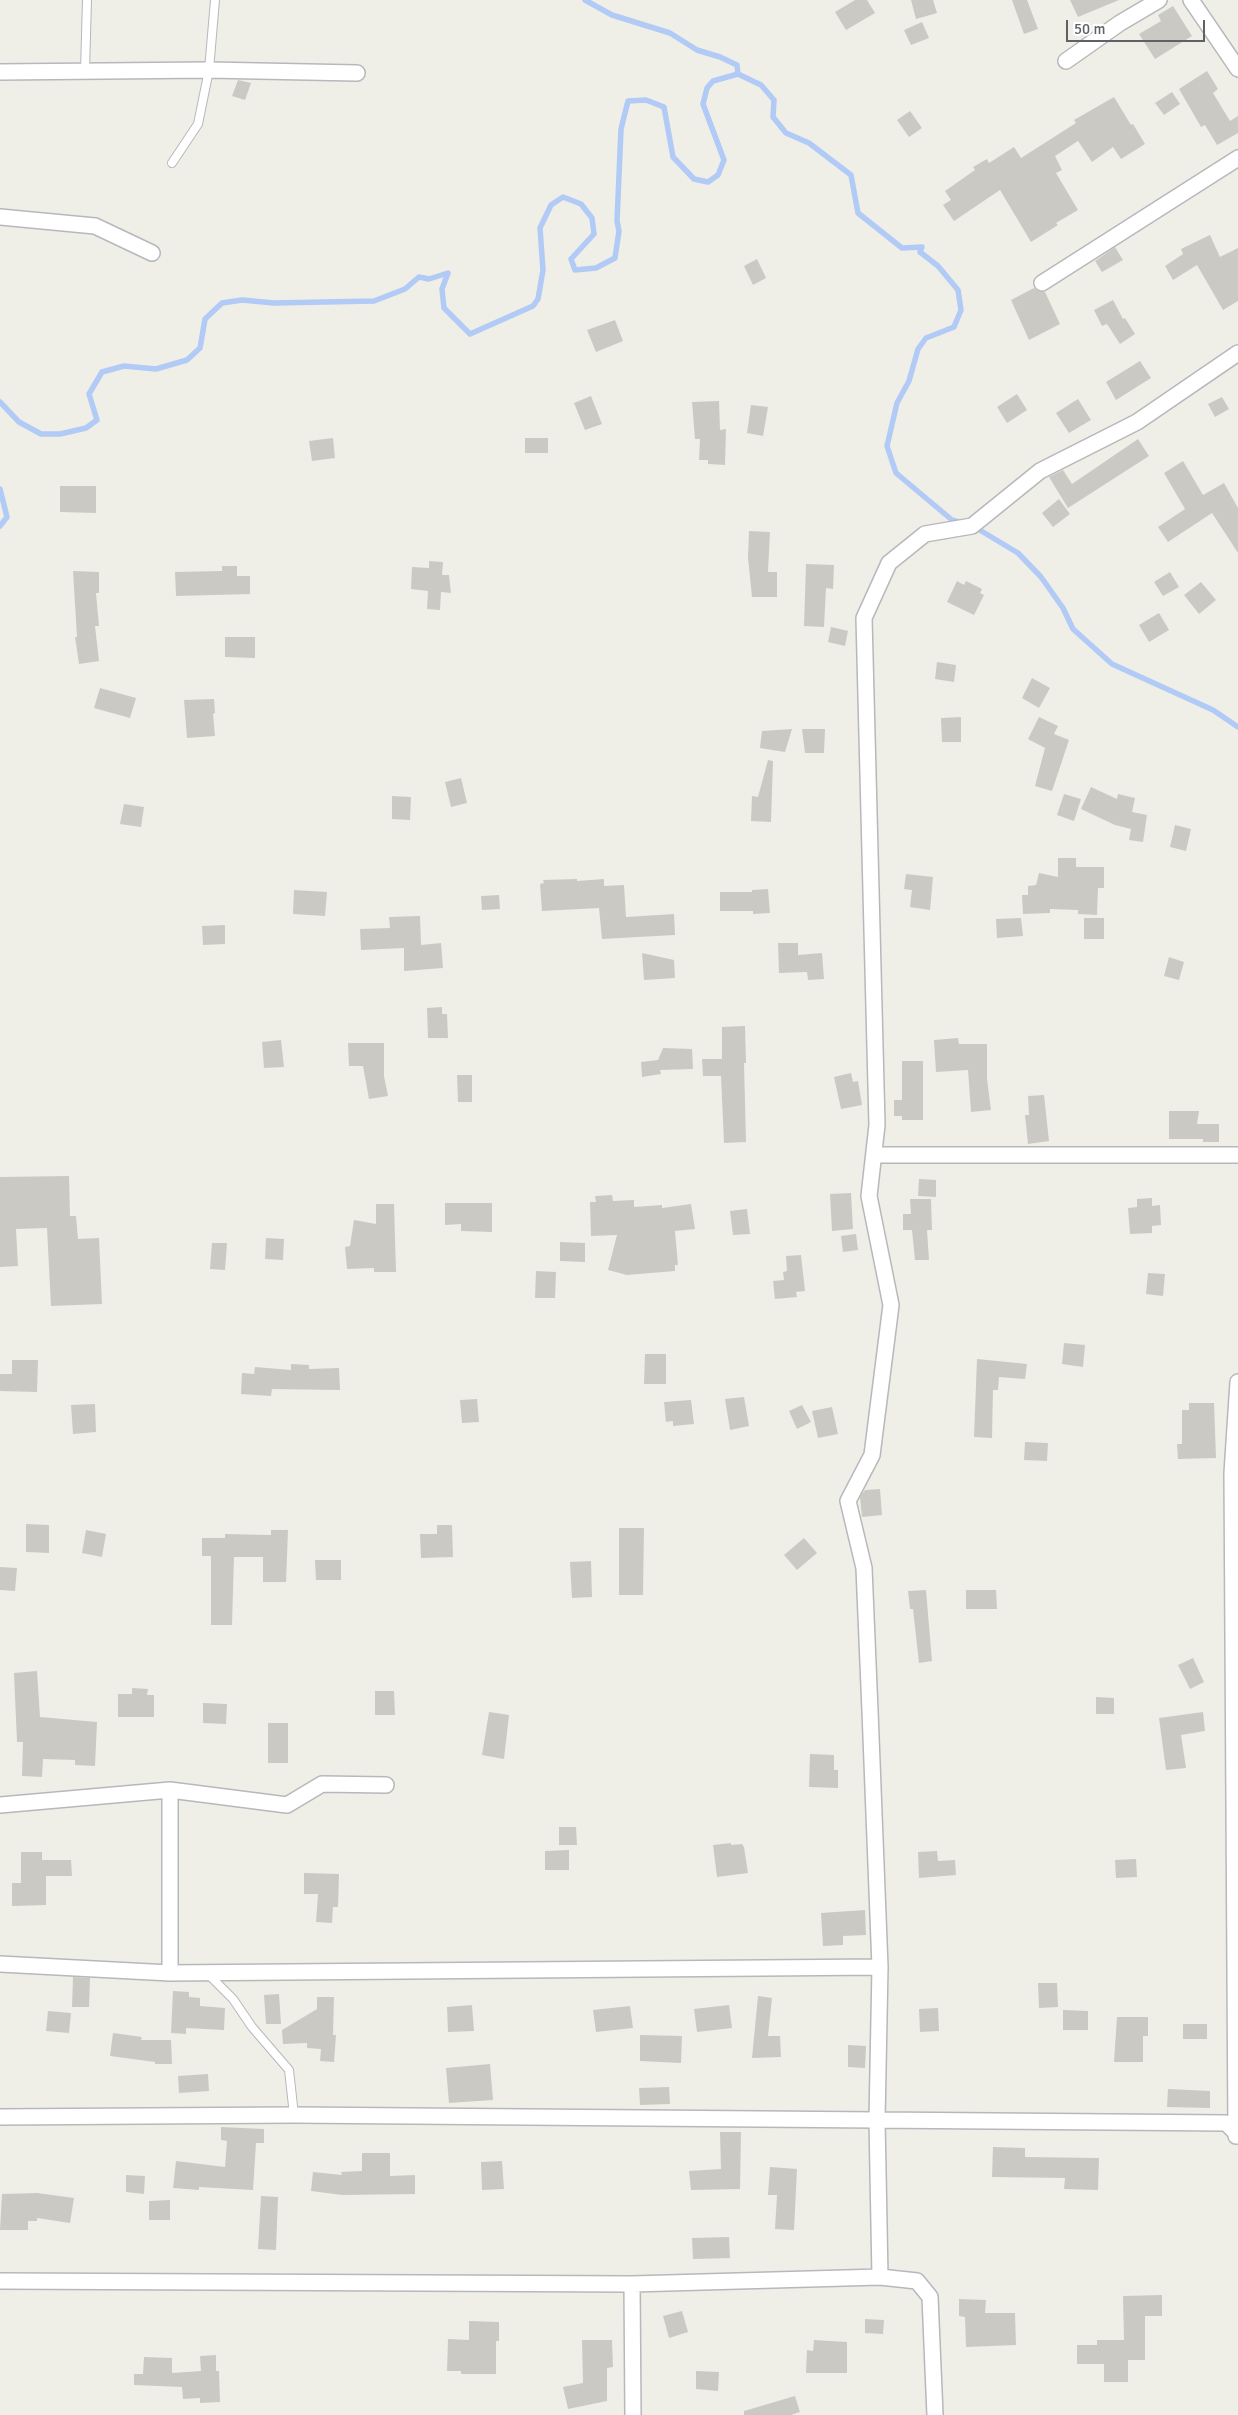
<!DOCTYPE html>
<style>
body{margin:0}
#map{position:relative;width:1238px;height:2415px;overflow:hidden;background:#efefe7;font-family:Signika,sans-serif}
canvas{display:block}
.scale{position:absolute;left:1066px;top:20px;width:139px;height:22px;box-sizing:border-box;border:2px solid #5f6166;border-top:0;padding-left:6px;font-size:15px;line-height:18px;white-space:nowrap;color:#5f6166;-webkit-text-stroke:4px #fff;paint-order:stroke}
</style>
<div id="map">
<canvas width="1238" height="2415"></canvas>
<div class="scale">50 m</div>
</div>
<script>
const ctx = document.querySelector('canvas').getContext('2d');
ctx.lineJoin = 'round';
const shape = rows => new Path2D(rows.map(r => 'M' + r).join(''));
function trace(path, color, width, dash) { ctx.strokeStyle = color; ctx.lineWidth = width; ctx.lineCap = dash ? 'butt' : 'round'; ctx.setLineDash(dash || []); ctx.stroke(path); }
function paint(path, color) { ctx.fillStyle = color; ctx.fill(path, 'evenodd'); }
trace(shape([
 [738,74,761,85,774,100,773,117,786,133,809,143,851,175,858,213,902,248,922,247,920,252,938,266,958,290,961,310,954,327,926,338,918,349,909,381,897,403,887,446,896,473,952,520,962,523],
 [0,402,19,422,41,434,60,434,86,428,97,420,89,394,102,372,124,366,156,369,187,360,200,348,205,319,222,303,242,300,274,303,374,301,405,289,419,277,429,279,448,273,442,289,444,308,470,334,533,306,538,299,543,270,540,228,551,205,563,197,581,204,592,218,594,234,571,259,575,270,596,268,615,258,619,231,617,221,621,129,628,101,646,100,664,107,673,157,694,179,708,182,718,175,724,160,703,104,707,88,713,81,738,74,737,65,720,57,697,50,670,33,612,15,585,0],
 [0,489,7,517,0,526],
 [973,526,1018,553,1041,577,1063,608,1073,629,1112,664,1213,710,1238,727]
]), '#b1caf6', 5.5);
paint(shape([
 [855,0,867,0,875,13,846,30,835,12],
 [911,0,933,0,937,13,916,19],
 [1012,0,1027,0,1038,29,1024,34],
 [1070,0,1119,0,1078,17],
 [1173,6,1192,36,1155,59,1139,34,1161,21,1158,15],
 [922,22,929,38,911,45,904,30],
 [1207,71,1218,89,1213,93,1230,121,1238,116,1238,133,1217,145,1205,125,1201,127,1179,89],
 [238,80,251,83,245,100,232,96],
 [1172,92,1180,104,1164,115,1155,103],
 [1114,97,1131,125,1133,124,1145,144,1121,159,1113,147,1092,162,1078,141,1055,156,1062,170,1056,173,1078,210,1056,223,1058,225,1031,242,1000,190,954,221,943,205,951,200,945,191,975,170,973,167,987,159,989,163,1014,147,1021,158,1076,123,1074,120],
 [910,111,922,128,909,137,897,120],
 [1210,235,1220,257,1238,248,1238,301,1223,310,1197,265,1173,280,1165,266,1183,254,1181,249],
 [1115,247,1123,260,1102,272,1095,261],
 [757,259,766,278,753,285,744,266],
 [1034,288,1038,291,1045,292,1060,324,1029,340,1011,300],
 [1113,300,1123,319,1125,318,1135,334,1120,344,1107,324,1102,326,1094,310],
 [615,320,623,341,596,352,587,330],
 [1140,361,1151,378,1116,400,1106,382],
 [1017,394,1027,410,1007,423,997,407],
 [591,396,602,424,585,430,574,403],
 [1222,397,1229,409,1215,417,1208,404],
 [1078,399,1091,420,1069,433,1056,413],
 [719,401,720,430,726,429,725,465,708,464,708,460,699,460,700,439,695,439,692,402],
 [751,405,768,407,763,436,747,433],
 [333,438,335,458,312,461,309,441],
 [525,438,548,438,548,453,525,453],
 [1138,439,1149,456,1068,508,1049,477,1063,470,1072,484],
 [1183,461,1203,495,1224,483,1238,508,1238,553,1212,513,1168,542,1158,527,1185,509,1164,473],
 [60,486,96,486,96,513,60,512],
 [1059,499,1070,514,1053,527,1042,513],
 [749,531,770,532,768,572,777,572,777,597,752,597,748,558],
 [429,561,443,562,442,575,449,575,451,593,441,592,440,610,427,609,428,591,411,589,412,567,429,568],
 [806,564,834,565,833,589,826,588,824,627,804,626],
 [222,566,237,566,237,576,250,576,250,594,176,596,175,572,222,571],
 [73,571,99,572,99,593,96,593,99,626,95,626,99,661,79,664,75,637,77,637],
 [1170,572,1179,587,1163,596,1154,582],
 [957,581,964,585,966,581,982,589,980,593,984,595,974,615,947,602],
 [1201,582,1216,600,1199,614,1184,595],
 [1159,613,1169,630,1149,642,1139,625],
 [831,627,848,631,845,646,828,642],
 [225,637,255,637,255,658,225,657],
 [937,662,956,665,954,682,935,679],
 [1032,678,1050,688,1039,708,1022,698],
 [100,688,136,698,130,718,94,708],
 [214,699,215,713,213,714,215,736,187,738,184,700],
 [961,717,961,742,942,742,941,718],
 [1039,717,1058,726,1054,734,1069,740,1052,791,1035,786,1045,748,1028,739],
 [792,729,785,752,760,748,762,731],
 [802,729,825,729,824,753,805,753],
 [768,760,773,761,771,822,751,821,752,796,758,797],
 [461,778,467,803,451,807,445,782],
 [1091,787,1117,799,1118,794,1135,798,1132,812,1147,815,1143,842,1129,840,1131,829,1115,825,1081,809],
 [1064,794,1081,799,1074,821,1057,815],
 [392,796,411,797,410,820,392,819],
 [124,804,144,807,141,827,120,824],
 [1175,825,1191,829,1186,851,1170,847],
 [1058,858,1076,858,1076,867,1104,867,1104,888,1098,888,1097,915,1078,914,1078,910,1050,909,1050,913,1023,914,1022,895,1028,895,1028,886,1036,885,1039,873,1058,877],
 [906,874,933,877,930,910,910,907,912,890,904,889],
 [577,879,577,881,604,879,604,886,624,885,626,917,674,914,675,935,602,939,599,908,542,911,540,884,544,883,543,880],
 [768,889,770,913,753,914,753,911,720,911,720,892,752,892,752,890],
 [294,890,327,892,325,916,293,914],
 [499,895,500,909,482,910,481,896],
 [420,916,421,945,441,943,443,968,404,971,404,948,361,950,360,929,390,928,389,917],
 [1021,918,1023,936,997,938,996,919],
 [1084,918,1104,918,1104,939,1084,939],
 [225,925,225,944,203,945,202,926],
 [778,943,798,943,798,955,822,953,824,979,808,980,807,972,779,973],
 [642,953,674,960,675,978,644,980],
 [1169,957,1184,962,1179,980,1164,976],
 [442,1007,442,1014,447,1014,448,1038,428,1038,427,1008],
 [745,1026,746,1063,744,1063,746,1142,724,1143,721,1076,703,1076,702,1059,722,1059,722,1027],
 [958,1038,959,1044,987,1044,987,1079,991,1110,971,1112,968,1070,936,1072,934,1040],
 [281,1040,284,1067,264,1068,262,1042],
 [348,1043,384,1043,384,1076,388,1096,369,1099,363,1066,349,1066],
 [663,1048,692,1049,693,1069,660,1070,661,1074,642,1077,641,1062,658,1060],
 [902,1061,923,1061,923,1120,902,1120,902,1116,894,1116,894,1100,902,1100],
 [851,1073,853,1082,858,1081,862,1105,841,1109,834,1077],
 [457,1075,472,1075,472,1102,458,1102],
 [1044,1095,1049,1141,1028,1144,1025,1115,1029,1115,1028,1096],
 [1169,1111,1199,1111,1197,1124,1219,1124,1219,1142,1203,1142,1203,1139,1169,1139],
 [69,1176,70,1216,76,1216,78,1239,99,1238,102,1304,51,1306,47,1228,16,1229,18,1266,0,1267,0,1177],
 [919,1179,936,1180,936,1197,918,1196],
 [851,1193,853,1229,832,1231,830,1194],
 [612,1195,613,1201,634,1200,634,1207,662,1205,662,1208,691,1204,695,1229,675,1231,678,1265,675,1265,675,1271,627,1275,608,1270,617,1235,591,1236,590,1202,596,1202,595,1196],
 [1152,1198,1152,1206,1160,1205,1161,1225,1152,1226,1152,1233,1130,1234,1128,1208,1137,1207,1137,1199],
 [910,1199,931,1199,932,1230,927,1230,929,1260,915,1260,912,1230,903,1230,903,1214,911,1214],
 [445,1203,492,1203,492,1232,461,1231,461,1224,445,1225],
 [376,1204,394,1204,396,1272,374,1272,374,1268,347,1269,345,1247,350,1246,354,1220,376,1224],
 [747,1209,750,1234,733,1235,730,1211],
 [856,1234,858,1250,843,1252,841,1236],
 [266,1238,284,1239,283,1260,265,1259],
 [560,1242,585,1243,585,1262,560,1261],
 [212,1243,227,1243,225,1270,210,1269],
 [801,1255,805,1291,796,1292,797,1297,775,1299,773,1281,784,1280,783,1272,787,1271,786,1256],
 [536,1271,556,1272,555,1298,535,1298],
 [1148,1273,1165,1274,1163,1296,1146,1294],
 [1064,1343,1085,1345,1083,1367,1062,1364],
 [645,1354,666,1354,666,1384,644,1384],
 [977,1359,1027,1364,1025,1379,999,1377,998,1390,993,1390,992,1438,974,1437],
 [12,1360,38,1360,37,1392,0,1391,0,1374,12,1374],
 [291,1364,309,1365,309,1369,339,1368,340,1390,272,1389,271,1396,241,1394,242,1373,254,1374,255,1367,291,1370],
 [744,1397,749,1426,730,1430,725,1399],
 [477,1399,479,1422,462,1423,460,1400],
 [691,1400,694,1424,673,1426,673,1421,666,1422,664,1402],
 [1189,1403,1214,1403,1216,1458,1178,1459,1177,1444,1182,1444,1182,1410,1189,1410],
 [95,1404,96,1432,73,1434,71,1405],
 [802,1405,811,1422,797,1429,789,1411],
 [832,1407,838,1434,818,1438,812,1411],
 [1025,1442,1048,1443,1047,1461,1024,1460],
 [880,1489,882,1515,862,1517,860,1497,862,1494,865,1490],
 [26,1524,49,1525,49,1553,26,1552],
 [437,1525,452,1525,453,1557,421,1558,420,1534,437,1534],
 [619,1528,644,1528,643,1595,619,1595],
 [86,1530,106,1534,102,1557,82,1553],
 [271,1530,288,1530,286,1582,263,1582,263,1557,234,1557,232,1625,211,1625,211,1556,202,1556,202,1538,225,1538,225,1534,271,1535],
 [804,1538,817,1553,797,1570,784,1555],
 [315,1560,341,1560,341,1580,316,1580],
 [591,1561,592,1597,572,1598,570,1562],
 [0,1567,17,1568,15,1591,0,1590],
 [926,1590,932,1661,919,1663,913,1609,910,1609,908,1591],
 [966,1590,996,1590,997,1609,966,1609],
 [1193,1658,1204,1682,1190,1689,1178,1665],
 [37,1671,40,1717,97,1722,95,1766,75,1765,75,1760,43,1759,42,1777,22,1776,23,1742,17,1742,14,1673],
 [132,1688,148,1689,147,1695,154,1695,154,1717,118,1717,118,1694,132,1694],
 [375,1691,394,1691,395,1715,375,1715],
 [1096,1697,1114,1698,1114,1714,1096,1714],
 [203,1703,227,1704,226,1724,203,1723],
 [489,1712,509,1715,504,1759,482,1755],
 [1203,1712,1205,1731,1181,1735,1186,1768,1166,1770,1159,1718],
 [268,1723,288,1723,288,1763,268,1763],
 [810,1754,834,1755,834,1770,838,1770,838,1788,809,1787],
 [559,1827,576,1827,577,1845,559,1845],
 [731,1843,731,1845,742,1844,744,1847,748,1873,717,1877,713,1845],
 [569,1850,569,1870,545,1870,545,1851],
 [937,1851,938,1861,955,1860,956,1875,919,1878,918,1852],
 [21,1852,42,1852,42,1860,71,1860,72,1876,46,1876,46,1905,12,1906,12,1883,21,1883],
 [1136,1859,1137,1877,1116,1878,1115,1860],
 [304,1873,339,1874,338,1907,333,1907,332,1923,316,1922,318,1894,304,1894],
 [865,1910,866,1935,843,1936,843,1945,823,1946,821,1913],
 [73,1977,90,1978,89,2007,72,2007],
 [1038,1983,1057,1983,1058,2007,1039,2008],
 [173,1991,189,1992,189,1997,200,1998,200,2006,225,2008,224,2030,186,2028,186,2034,171,2033],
 [279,1994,281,2024,266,2024,264,1995],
 [758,1996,772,1998,768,2036,780,2036,781,2057,752,2058],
 [317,1997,334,1997,333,2035,336,2035,334,2062,320,2061,321,2049,307,2048,307,2043,283,2044,282,2030,317,2009],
 [472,2005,474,2031,448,2032,447,2007],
 [729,2005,732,2028,697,2032,694,2009],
 [630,2006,633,2028,596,2032,593,2010],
 [938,2008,939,2031,920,2032,919,2009],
 [1063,2010,1088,2011,1088,2030,1063,2030],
 [48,2011,71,2013,69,2033,46,2031],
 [1117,2017,1148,2017,1148,2036,1143,2036,1143,2062,1114,2062],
 [1183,2024,1207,2024,1207,2039,1183,2039],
 [113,2033,142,2037,141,2040,171,2040,172,2064,155,2064,155,2062,110,2056],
 [640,2035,682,2036,681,2063,640,2061],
 [848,2045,866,2046,865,2068,848,2067],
 [490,2064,493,2100,449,2103,446,2068],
 [208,2074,209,2091,179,2093,178,2076],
 [669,2087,670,2104,640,2105,639,2088],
 [1168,2089,1210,2091,1210,2108,1167,2107],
 [221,2127,264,2129,264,2143,256,2143,253,2190,199,2187,199,2190,173,2188,176,2161,225,2167,227,2141,221,2140],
 [720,2132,741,2132,740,2189,691,2190,689,2171,721,2169],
 [993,2147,1025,2148,1025,2157,1099,2158,1098,2190,1064,2189,1065,2178,992,2177],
 [362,2153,390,2153,390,2176,415,2175,415,2194,342,2195,311,2191,313,2172,342,2175,341,2172,362,2171],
 [502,2161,504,2189,482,2190,481,2162],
 [770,2167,797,2169,794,2230,775,2229,777,2195,768,2195],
 [126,2175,145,2176,144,2194,126,2192],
 [37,2193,74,2198,70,2223,37,2218,37,2221,28,2221,28,2230,0,2230,2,2194],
 [261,2196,278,2197,276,2250,258,2249],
 [170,2200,170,2220,149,2220,149,2201],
 [729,2237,730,2258,693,2259,692,2238],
 [1162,2295,1162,2316,1145,2316,1145,2360,1128,2360,1128,2382,1104,2382,1104,2364,1077,2364,1077,2345,1097,2345,1097,2340,1124,2340,1123,2296],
 [959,2299,986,2300,985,2313,1015,2313,1016,2345,966,2347,965,2317,959,2316],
 [682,2311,688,2332,669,2338,663,2316],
 [865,2319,884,2320,883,2334,865,2333],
 [469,2321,499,2322,499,2341,496,2341,496,2374,461,2374,461,2371,447,2371,448,2339,469,2340],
 [582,2340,612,2340,613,2367,607,2368,607,2401,568,2409,563,2387,583,2383],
 [814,2340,847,2342,847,2373,806,2373,807,2350,813,2351],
 [216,2355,216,2371,219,2371,220,2402,200,2403,200,2398,183,2399,182,2387,134,2385,134,2374,143,2374,144,2357,172,2358,172,2373,201,2371,200,2356],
 [696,2371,719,2372,718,2391,696,2389],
 [795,2396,800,2412,791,2415,744,2415,744,2411]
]), '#cbc9c4');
const service = shape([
 [85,71,87,0],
 [172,163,198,124,209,70,215,0],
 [208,1974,233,1999,252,2027,289,2070,294,2115]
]);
const minor = shape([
 [1191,0,1238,69],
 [1066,61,1120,23,1159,0],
 [0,72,209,70,357,73],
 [0,217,95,226,152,253],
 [1042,283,1238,158],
 [874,1155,1238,1155],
 [170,1790,170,1973],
 [0,1805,170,1790,287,1805,322,1784,386,1785],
 [0,1964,170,1973,880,1967],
 [0,2117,294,2115,1226,2123,1238,2135],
 [1236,2136,1232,1473,1238,1382],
 [0,2281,632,2284,880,2277],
 [632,2284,633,2415],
 [935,2415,930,2297,917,2281,880,2277,877,2120,880,1967,870,1711,864,1568,848,1501,872,1455,891,1305,869,1196,877,1125,864,618,889,563,925,534,972,526,1040,471,1137,422,1238,353]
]);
trace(service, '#b7b8bc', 10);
trace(minor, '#b7b8bc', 18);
trace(service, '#fff', 8);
trace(minor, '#fff', 15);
</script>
